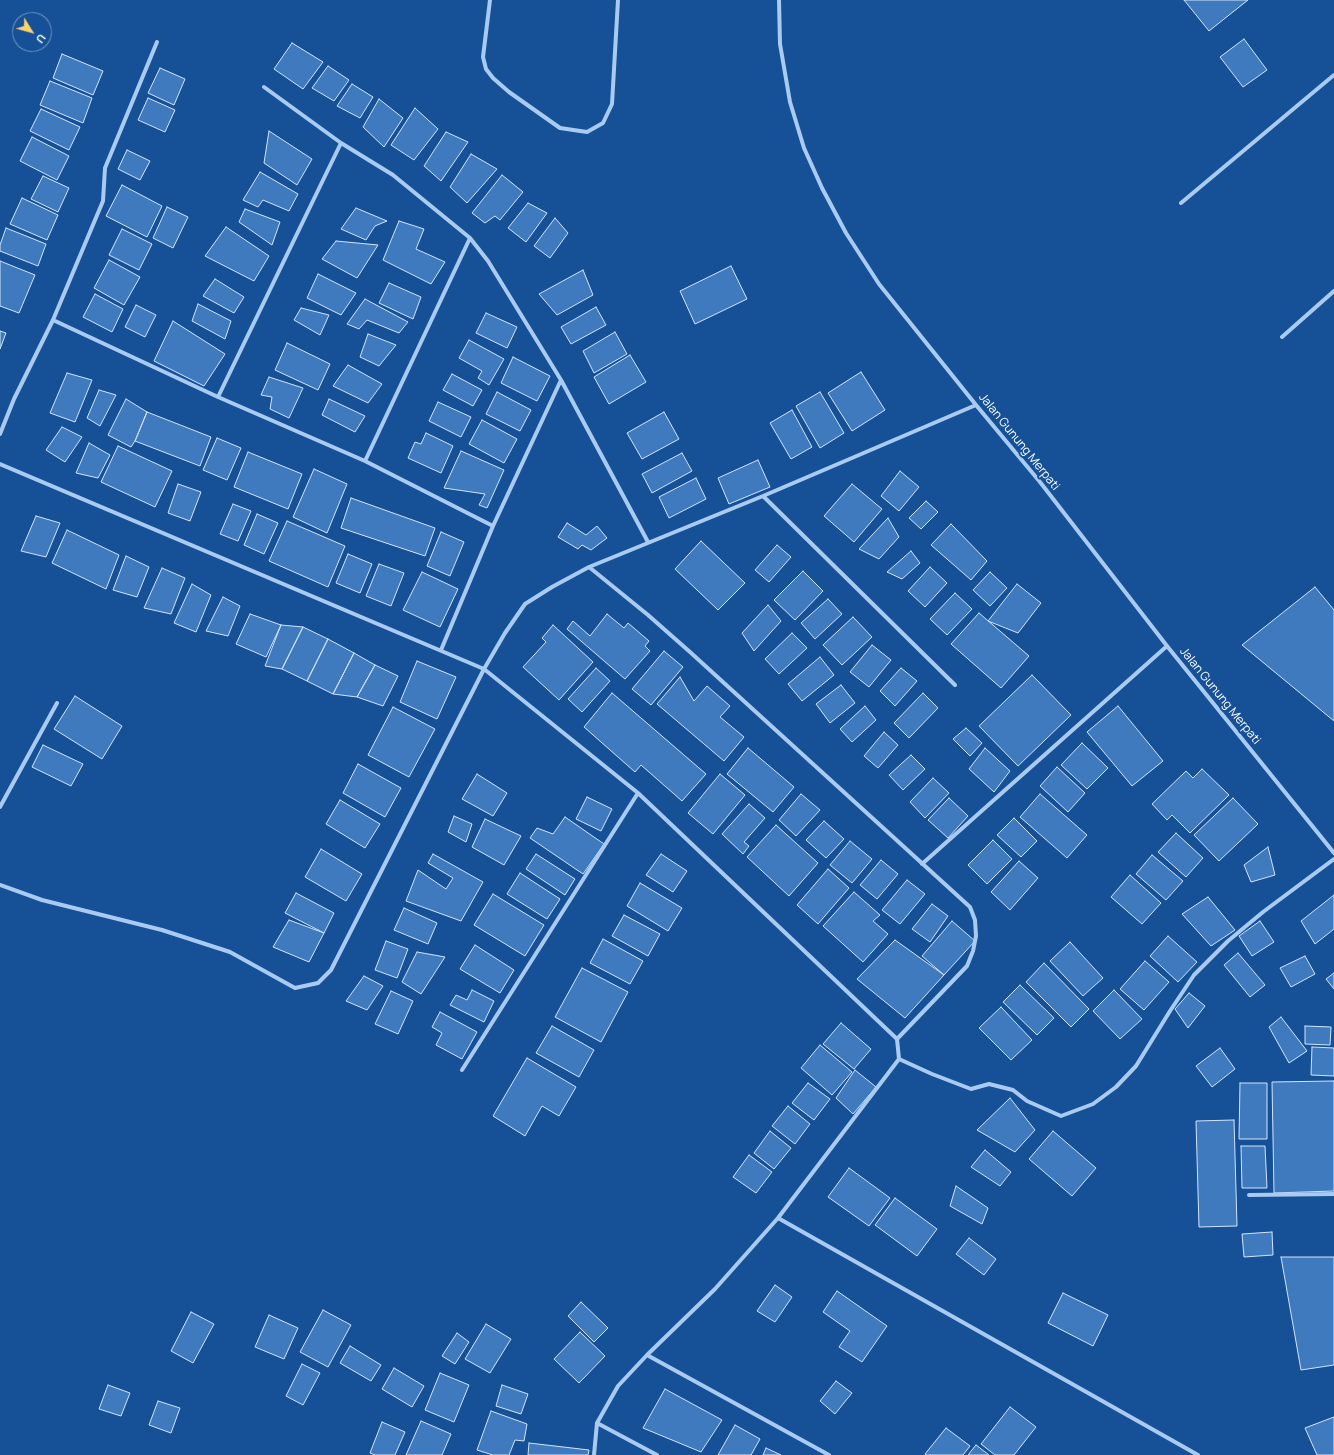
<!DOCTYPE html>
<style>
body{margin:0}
#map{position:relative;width:1334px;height:1455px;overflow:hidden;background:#165198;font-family:Manrope,sans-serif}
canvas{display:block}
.north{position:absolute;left:12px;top:12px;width:40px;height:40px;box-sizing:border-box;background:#165198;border:1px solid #7397c1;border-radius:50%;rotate:127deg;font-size:11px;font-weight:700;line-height:16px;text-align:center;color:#fff}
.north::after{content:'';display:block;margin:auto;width:14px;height:18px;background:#ffd26a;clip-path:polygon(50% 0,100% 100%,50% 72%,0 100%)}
</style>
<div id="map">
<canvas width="1334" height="1455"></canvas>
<div class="north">U</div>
</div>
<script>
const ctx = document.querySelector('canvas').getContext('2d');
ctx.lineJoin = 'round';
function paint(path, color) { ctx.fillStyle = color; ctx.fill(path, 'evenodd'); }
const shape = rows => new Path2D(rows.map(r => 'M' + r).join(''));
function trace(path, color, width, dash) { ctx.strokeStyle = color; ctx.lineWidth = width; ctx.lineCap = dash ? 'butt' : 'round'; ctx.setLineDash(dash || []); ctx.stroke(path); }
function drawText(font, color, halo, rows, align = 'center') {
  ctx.font = font + ' Manrope,sans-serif'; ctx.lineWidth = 4; ctx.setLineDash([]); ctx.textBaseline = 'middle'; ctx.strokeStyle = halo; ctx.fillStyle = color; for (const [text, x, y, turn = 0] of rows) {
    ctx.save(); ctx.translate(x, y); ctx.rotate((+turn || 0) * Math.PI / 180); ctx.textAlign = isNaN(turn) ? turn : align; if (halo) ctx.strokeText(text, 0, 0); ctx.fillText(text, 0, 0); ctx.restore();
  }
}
const building = shape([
 [1184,0,1248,0,1209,31,1184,0],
 [1244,39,1267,70,1243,87,1220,57,1244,39],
 [292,43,323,62,303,89,274,69,292,43],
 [62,54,103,71,93,95,53,78,62,54],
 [328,66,349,80,334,101,312,88,328,66],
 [160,68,185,79,174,105,148,93,160,68],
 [50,81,92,98,83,123,40,105,50,81],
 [352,84,373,97,360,118,337,106,352,84],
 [148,98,175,110,165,132,138,120,148,98],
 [379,99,403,118,384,147,363,127,379,99],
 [415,108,438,129,414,160,391,145,415,108],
 [41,109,80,127,69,150,30,131,41,109],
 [269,131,312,159,297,185,264,163,269,131],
 [446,132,468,142,441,181,424,166,446,132],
 [32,137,69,156,57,180,20,161,32,137],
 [127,150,150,161,140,180,118,169,127,150],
 [471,154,497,169,467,203,450,187,471,154],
 [260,172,298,194,289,211,263,200,258,207,243,200,260,172],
 [502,175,523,192,500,220,495,216,485,223,472,213,502,175],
 [43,176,69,188,58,212,31,199,43,176],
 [122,185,162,206,147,237,106,216,122,185],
 [22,198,58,215,47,240,10,224,22,198],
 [528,203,547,213,526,242,508,228,528,203],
 [167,207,188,217,173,248,153,238,167,207],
 [356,208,387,221,375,226,366,240,341,229,356,208],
 [245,209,280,222,272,245,239,222,245,209],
 [555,218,568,233,550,258,534,246,555,218],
 [399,221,424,229,416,249,445,262,431,284,383,260,399,221],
 [226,227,269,256,254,281,205,256,226,227],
 [6,228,46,244,38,266,0,251,0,245,6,228],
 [122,229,152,244,139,270,109,255,122,229],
 [336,241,378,245,357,278,322,259,336,241],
 [109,260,140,277,124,305,94,288,109,260],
 [0,261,35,275,19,313,0,306,0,261],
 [731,266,747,299,695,324,680,291,731,266],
 [583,270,593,295,557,315,539,294,583,270],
 [318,274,356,293,341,315,307,298,318,274],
 [215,279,244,297,234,313,203,296,215,279],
 [389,283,421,297,413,319,379,303,389,283],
 [95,294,123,309,112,332,83,317,95,294],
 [365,299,408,322,399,333,367,320,359,329,347,324,365,299],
 [198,304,231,321,225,339,192,321,198,304],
 [136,305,156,315,145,337,125,327,136,305],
 [596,307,606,325,571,344,561,327,596,307],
 [301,308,329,315,320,335,294,320,301,308],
 [486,313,517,327,507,348,476,333,486,313],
 [173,321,225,354,204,386,154,361,173,321],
 [0,331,6,333,0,349,0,331],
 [615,332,627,354,594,373,583,351,615,332],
 [368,334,396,345,379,366,360,357,368,334],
 [469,340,504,359,489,385,478,378,482,371,459,358,469,340],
 [287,343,330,364,318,390,275,370,287,343],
 [630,355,646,382,609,404,594,377,630,355],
 [513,357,550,376,537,401,501,383,513,357],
 [348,365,382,384,368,403,333,386,348,365],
 [861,372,885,410,852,431,828,393,861,372],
 [67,373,92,380,75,422,50,413,67,373],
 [452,374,482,390,473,406,443,390,452,374],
 [269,377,303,388,289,418,270,409,272,397,261,395,269,377],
 [99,390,116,395,100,426,87,418,99,390],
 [497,392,531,410,520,431,486,414,497,392],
 [820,392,844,433,820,448,796,406,820,392],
 [126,399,147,412,135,441,131,447,108,435,126,399],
 [329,399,365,416,355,432,322,415,329,399],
 [438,402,471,417,461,437,429,421,438,402],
 [792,410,812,447,791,459,770,423,792,410],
 [147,412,211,437,200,466,135,441,147,412],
 [664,412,679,439,642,459,627,433,664,412],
 [482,420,517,439,504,463,469,444,482,420],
 [62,427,82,437,65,462,46,450,62,427],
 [426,433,453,446,441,473,408,458,415,442,421,444,426,433],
 [217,438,241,448,227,480,203,470,217,438],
 [89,443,110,455,98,478,76,473,89,443],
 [118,446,172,471,155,507,101,482,118,446],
 [461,451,504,470,487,508,479,505,485,494,444,488,461,451],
 [248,452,302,474,288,509,234,487,248,452],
 [682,453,692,471,652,493,642,474,682,453],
 [758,460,770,487,729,504,718,478,758,460],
 [314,469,347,484,327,533,293,517,314,469],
 [900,471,919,487,899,511,881,496,900,471],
 [696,478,706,499,669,518,659,497,696,478],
 [178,484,201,492,190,521,168,513,178,484],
 [852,484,882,509,854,542,824,516,852,484],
 [351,498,435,528,425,556,341,528,351,498],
 [926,501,938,512,921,529,909,518,926,501],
 [233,504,251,511,238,541,220,534,233,504],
 [257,514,278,523,264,554,244,545,257,514],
 [36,516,60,523,46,557,21,551,36,516],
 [888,518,899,537,879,559,859,549,888,518],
 [287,521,345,546,328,587,269,561,287,521],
 [567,523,586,535,597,526,607,538,591,550,582,545,578,549,558,537,567,523],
 [951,524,987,561,971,580,931,545,951,524],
 [67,530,119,555,106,589,52,563,67,530],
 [441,532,464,542,450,576,427,566,441,532],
 [701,541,745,583,718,610,675,569,701,541],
 [777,545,791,557,769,582,755,570,777,545],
 [911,551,920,563,902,579,887,572,911,551],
 [348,554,372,564,360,593,336,583,348,554],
 [126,556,149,567,137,597,113,590,126,556],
 [379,564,404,573,391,606,366,596,379,564],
 [930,567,947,583,925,607,908,591,930,567],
 [162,568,185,578,171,614,144,608,162,568],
 [803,571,823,591,795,620,774,600,803,571],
 [422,572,458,589,440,627,403,610,422,572],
 [990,572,1007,588,990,606,973,590,990,572],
 [192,584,211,595,196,632,174,623,192,584],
 [1017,584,1041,603,1018,633,988,621,1017,584],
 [1315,587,1334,610,1334,721,1242,645,1315,587],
 [955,593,972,609,947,635,930,619,955,593],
 [223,597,240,606,228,636,206,631,223,597],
 [828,599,842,614,815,639,801,623,828,599],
 [768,605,781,621,754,651,742,633,768,605],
 [979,613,1029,656,1001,688,951,644,979,613],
 [250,614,281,625,266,657,236,644,250,614],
 [607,614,624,628,628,623,649,641,645,646,650,651,625,679,567,629,573,621,590,636,607,614],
 [853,617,872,637,842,665,823,645,853,617],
 [281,625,303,627,282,669,265,666,281,625],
 [553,625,593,662,559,700,523,667,546,642,542,638,553,625],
 [303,627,328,639,307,681,282,669,303,627],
 [792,633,807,648,779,674,765,659,792,633],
 [328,639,354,653,333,694,307,681,328,639],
 [872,645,891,660,869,687,850,672,872,645],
 [664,651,683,667,651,705,632,689,664,651],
 [354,653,375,665,357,697,333,694,354,653],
 [820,657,834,675,802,701,788,684,820,657],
 [417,661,456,677,437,719,400,702,417,661],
 [375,665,398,676,383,706,357,697,375,665],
 [596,668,610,681,582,712,568,699,596,668],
 [901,668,917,681,895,706,880,691,901,668],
 [1032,675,1071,715,1018,766,979,726,1032,675],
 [680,677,694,701,707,686,730,706,720,717,744,737,724,761,657,704,680,677],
 [841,685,855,703,830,723,816,704,841,685],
 [612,693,706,774,682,801,641,765,635,772,584,727,612,693],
 [923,693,938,708,909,738,894,723,923,693],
 [75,696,122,726,102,759,54,729,75,696],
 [865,706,876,720,852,742,840,729,865,706],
 [1118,706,1163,761,1132,786,1087,732,1118,706],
 [393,707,435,729,409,777,368,755,393,707],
 [966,728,982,743,970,756,953,739,966,728],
 [884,732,898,745,878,768,864,756,884,732],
 [1082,743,1108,768,1087,789,1061,765,1082,743],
 [43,745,83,764,71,786,32,767,43,745],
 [748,748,794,787,773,812,727,774,748,748],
 [985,748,1010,771,994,792,969,769,985,748],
 [911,755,925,769,903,790,889,775,911,755],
 [358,764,401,788,385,817,343,793,358,764],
 [1057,767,1085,793,1068,812,1040,786,1057,767],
 [1202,769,1229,795,1190,833,1172,815,1167,820,1152,804,1186,771,1193,778,1202,769],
 [477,774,507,793,493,816,462,799,477,774],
 [720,774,745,795,713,834,688,813,720,774],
 [933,778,949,793,925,818,910,802,933,778],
 [801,794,820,810,796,836,779,820,801,794],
 [1040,794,1087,835,1067,858,1020,817,1040,794],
 [587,797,612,809,601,831,576,819,587,797],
 [949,798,968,816,948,838,928,820,949,798],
 [1233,798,1258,824,1219,861,1194,835,1233,798],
 [340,800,380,824,365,848,326,824,340,800],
 [749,804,765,818,744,842,749,846,743,854,722,834,749,804],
 [454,816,472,824,466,842,448,832,454,816],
 [565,817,604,844,583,874,530,838,537,828,553,834,565,817],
 [1014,818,1037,841,1021,857,997,835,1014,818],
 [485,819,521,836,504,865,472,847,485,819],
 [824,821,844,839,826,858,806,840,824,821],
 [776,825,818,863,789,896,747,857,776,825],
 [1176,833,1203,858,1186,877,1158,852,1176,833],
 [993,840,1012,859,987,884,968,865,993,840],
 [850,841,872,859,852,883,830,865,850,841],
 [1268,847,1275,875,1251,882,1244,865,1268,847],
 [321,849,362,874,346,901,305,877,321,849],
 [433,854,483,882,461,921,406,901,418,870,446,889,453,878,428,863,433,854],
 [536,854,575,879,565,895,526,869,536,854],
 [661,854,687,871,673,892,646,875,661,854],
 [1152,855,1183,881,1166,900,1136,874,1152,855],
 [881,860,898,874,877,899,860,885,881,860],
 [1019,861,1038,878,1010,910,991,892,1019,861],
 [828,869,849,888,818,924,797,905,828,869],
 [520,873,560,899,547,919,507,894,520,873],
 [1130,875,1161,903,1142,924,1111,897,1130,875],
 [907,880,925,894,900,924,882,910,907,880],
 [640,883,682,908,668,931,627,906,640,883],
 [854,892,880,915,873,921,888,934,863,962,823,926,854,892],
 [296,893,334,913,324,933,285,913,296,893],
 [493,894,544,925,525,956,474,925,493,894],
 [1334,895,1334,929,1315,944,1301,921,1334,895],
 [1208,897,1235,930,1211,946,1182,914,1208,897],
 [932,904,948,916,930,942,912,929,932,904],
 [404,908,437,923,428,944,394,930,404,908],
 [624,915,660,934,648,956,612,936,624,915],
 [289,920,324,933,309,962,273,947,289,920],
 [952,921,975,941,944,975,922,956,952,921],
 [1260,921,1274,942,1252,956,1239,936,1260,921],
 [1168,936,1197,962,1178,982,1150,956,1168,936],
 [603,939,643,961,630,984,590,963,603,939],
 [895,940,944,975,905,1018,857,979,895,940],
 [386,941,408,949,397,978,375,970,386,941],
 [1070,942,1103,978,1083,996,1050,961,1070,942],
 [475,945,514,970,500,993,460,969,475,945],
 [417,952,445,957,421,994,402,982,417,952],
 [1238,953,1265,985,1250,997,1224,965,1238,953],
 [1305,956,1315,974,1291,987,1280,968,1305,956],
 [1145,961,1169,982,1144,1010,1120,989,1145,961],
 [1044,963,1089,1009,1071,1027,1026,982,1044,963],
 [582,968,628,992,601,1042,555,1017,582,968],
 [1334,973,1334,989,1326,979,1334,973],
 [364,976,383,986,367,1010,346,1001,364,976],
 [1020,985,1054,1018,1037,1035,1003,1002,1020,985],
 [472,990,494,1001,484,1022,450,1005,456,995,467,1000,472,990],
 [1114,990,1142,1019,1120,1039,1093,1011,1114,990],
 [391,991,413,1001,398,1034,375,1024,391,991],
 [1189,993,1205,1006,1188,1028,1175,1009,1189,993],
 [1001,1007,1032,1040,1011,1060,979,1028,1001,1007],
 [440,1012,477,1032,462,1059,436,1045,442,1033,432,1027,440,1012],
 [1281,1017,1307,1051,1289,1063,1269,1027,1281,1017],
 [841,1023,871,1049,854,1069,823,1044,841,1023],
 [552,1026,594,1050,579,1077,536,1053,552,1026],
 [1305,1026,1331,1027,1330,1045,1305,1044,1305,1026],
 [820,1045,852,1072,832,1095,801,1068,820,1045],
 [1312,1047,1334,1048,1334,1076,1311,1075,1312,1047],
 [1220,1048,1235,1069,1212,1087,1196,1066,1220,1048],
 [527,1058,576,1087,559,1116,542,1106,525,1136,493,1116,527,1058],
 [855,1070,876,1087,853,1114,836,1098,855,1070],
 [1334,1081,1334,1191,1274,1193,1272,1082,1334,1081],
 [808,1083,830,1099,814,1120,792,1103,808,1083],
 [1240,1083,1267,1083,1267,1139,1239,1139,1240,1083],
 [1010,1098,1035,1130,1015,1152,977,1130,1010,1098],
 [788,1106,810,1124,795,1144,772,1126,788,1106],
 [1234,1120,1237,1226,1199,1227,1196,1121,1234,1120],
 [770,1131,791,1148,774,1169,754,1153,770,1131],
 [1053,1131,1096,1168,1072,1196,1029,1159,1053,1131],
 [1241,1146,1265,1146,1267,1188,1242,1188,1241,1146],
 [985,1150,1011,1172,1000,1186,971,1167,985,1150],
 [749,1155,772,1172,756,1193,733,1177,749,1155],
 [849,1168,890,1198,869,1226,828,1197,849,1168],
 [956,1186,988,1208,982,1224,950,1206,956,1186],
 [895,1198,937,1229,917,1256,875,1225,895,1198],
 [1272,1232,1273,1255,1244,1257,1242,1234,1272,1232],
 [969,1238,996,1259,984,1275,956,1254,969,1238],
 [1281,1257,1334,1257,1334,1365,1301,1370,1281,1257],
 [775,1285,792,1297,775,1322,757,1311,775,1285],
 [837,1291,887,1326,862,1362,839,1347,850,1331,823,1312,837,1291],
 [1063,1293,1108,1315,1093,1346,1048,1323,1063,1293],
 [581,1302,608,1328,594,1342,568,1316,581,1302],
 [323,1310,351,1325,328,1367,300,1352,323,1310],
 [191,1312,214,1324,193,1363,171,1351,191,1312],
 [269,1315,298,1328,284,1359,255,1347,269,1315],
 [486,1324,511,1339,490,1373,465,1359,486,1324],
 [580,1332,605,1356,579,1383,554,1359,580,1332],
 [457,1333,469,1342,455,1364,442,1356,457,1333],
 [350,1346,381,1365,371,1381,340,1363,350,1346],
 [302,1364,320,1373,303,1405,286,1396,302,1364],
 [394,1368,424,1386,412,1407,382,1389,394,1368],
 [440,1373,469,1385,454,1422,425,1410,440,1373],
 [836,1381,852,1393,835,1414,820,1401,836,1381],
 [108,1385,130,1393,121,1416,99,1409,108,1385],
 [502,1385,528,1394,521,1414,496,1406,502,1385],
 [665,1389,722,1420,701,1452,643,1428,665,1389],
 [158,1401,180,1408,171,1433,149,1425,158,1401],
 [1010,1407,1036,1427,1014,1455,995,1455,981,1444,1010,1407],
 [491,1411,527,1424,524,1441,515,1440,509,1455,493,1455,477,1450,491,1411],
 [1334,1417,1334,1455,1317,1455,1305,1428,1334,1417],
 [421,1421,451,1434,442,1455,406,1455,421,1421],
 [382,1422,405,1432,395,1455,375,1455,370,1453,382,1422],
 [735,1425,760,1439,751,1455,718,1455,735,1425],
 [946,1428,970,1446,963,1455,926,1455,925,1454,946,1428],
 [529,1443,589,1450,588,1455,528,1455,529,1443],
 [976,1445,989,1455,968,1455,976,1445],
 [766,1448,781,1455,763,1455,766,1448]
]);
paint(building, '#3f7abf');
trace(building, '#d1e5fc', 1);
trace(shape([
 [490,0,483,57,486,69,493,78,509,92,560,128,587,132,603,123,612,104,618,0],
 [779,0,780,44,790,102,804,148,822,188,846,233,879,284,976,405,1040,482,1167,646,1334,853],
 [264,87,341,143,393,175,470,238],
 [1181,203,1334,75],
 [53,320,218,397,365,461,493,526,561,380],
 [1282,337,1334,291],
 [218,397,341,143],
 [0,434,14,399,53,320,103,201,105,168,157,42],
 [365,461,470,238,488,261,561,380,648,542],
 [0,464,484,669,505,633,525,604,552,587,589,567,763,496,976,405],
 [763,496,955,685],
 [589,567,648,615,690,652,970,907,975,920,976,936,973,951,967,966,897,1039],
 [441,650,493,526],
 [0,807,57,703],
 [922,864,1167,646],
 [0,885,42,900,162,930,230,952,295,988,318,983,331,970,484,669,638,793,897,1039,899,1059,778,1218,715,1289,647,1355,618,1386,597,1423,594,1455],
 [899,1059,932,1074,971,1089,989,1084,1013,1090,1027,1101,1061,1116,1093,1104,1116,1087,1136,1066,1170,1011,1194,975,1228,941,1263,912,1334,859],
 [462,1070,638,793],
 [1249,1195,1334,1194],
 [778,1218,1198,1455],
 [647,1355,829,1455],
 [597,1423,657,1455]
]), '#a9cbf2', 4);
drawText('12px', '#fff', '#165198', [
 ["Jalan Gunung Merpati",1019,442,51],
 ["Jalan Gunung Merpati",1220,696,51]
]);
</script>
